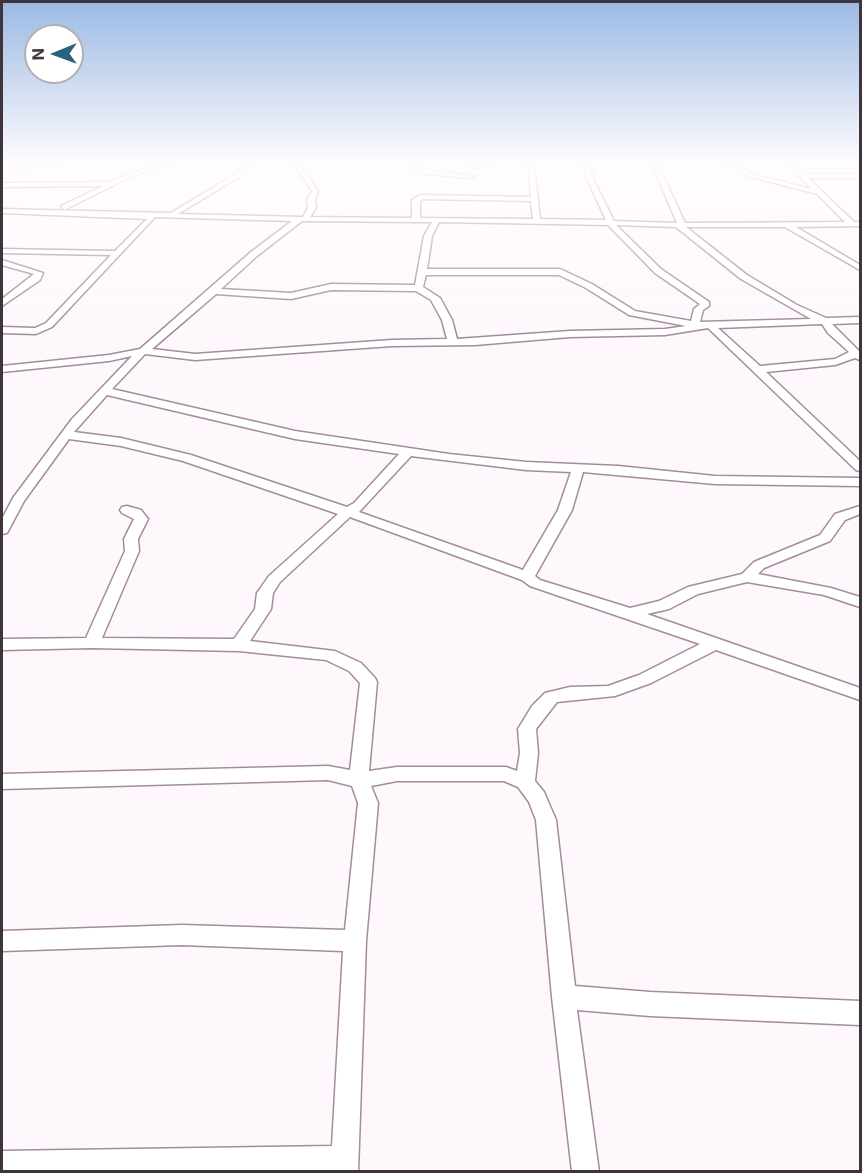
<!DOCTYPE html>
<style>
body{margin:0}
#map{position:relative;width:862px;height:1173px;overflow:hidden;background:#fef8fc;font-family:Inter,sans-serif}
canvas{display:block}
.frame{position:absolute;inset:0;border:3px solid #3f343b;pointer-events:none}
.north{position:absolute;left:24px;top:24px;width:60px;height:60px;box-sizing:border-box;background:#fff;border:2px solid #b2aeb1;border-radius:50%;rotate:269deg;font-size:16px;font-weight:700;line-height:24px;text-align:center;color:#3f343b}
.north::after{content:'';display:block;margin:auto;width:21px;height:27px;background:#28627b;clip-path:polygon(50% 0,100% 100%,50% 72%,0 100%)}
</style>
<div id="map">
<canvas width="862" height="1173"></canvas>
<div class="frame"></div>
<div class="north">N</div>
</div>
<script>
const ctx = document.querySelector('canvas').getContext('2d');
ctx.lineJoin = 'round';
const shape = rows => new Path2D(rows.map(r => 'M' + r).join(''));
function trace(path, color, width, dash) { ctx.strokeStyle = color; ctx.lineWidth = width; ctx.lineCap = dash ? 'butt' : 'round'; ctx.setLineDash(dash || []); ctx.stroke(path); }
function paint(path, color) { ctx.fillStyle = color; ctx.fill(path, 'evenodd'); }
const street = shape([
 [24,164,59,164,2,171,2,167,24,164],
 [165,164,177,164,132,176,64,210,61,206,103,186,2,187,2,183,111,182,128,174,165,164],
 [245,164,251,164,247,172,178,214,303,217,308,208,307,200,312,191,298,170,292,168,294,164,300,164,299,167,302,168,318,191,315,200,316,208,310,217,412,218,412,200,420,195,531,197,528,164,534,164,540,219,606,220,589,183,583,164,589,164,595,183,614,221,677,223,652,164,658,164,685,223,845,222,817,194,751,177,725,164,734,164,755,175,812,189,787,164,794,164,804,174,860,174,860,178,808,178,854,222,860,222,860,226,796,227,860,265,860,270,785,227,686,227,747,275,797,305,826,318,860,317,860,323,832,324,860,352,860,360,855,358,835,365,766,372,860,461,860,471,856,470,708,328,665,335,570,337,475,345,392,346,195,360,145,354,112,389,295,431,449,454,526,462,618,466,715,476,860,478,860,486,715,484,583,472,572,510,535,576,540,580,630,608,659,601,688,587,742,574,754,562,820,535,835,514,860,506,860,514,845,520,830,541,764,568,758,574,831,588,860,597,860,607,824,595,747,582,698,594,669,609,647,614,860,688,860,700,716,650,651,683,615,696,557,702,536,729,538,753,535,781,544,792,556,820,575,986,650,992,860,1001,860,1025,650,1016,577,1010,599,1172,572,1172,552,997,536,820,529,802,518,787,504,781,397,781,371,786,378,803,366,941,358,1172,2,1172,2,1151,332,1146,343,951,182,945,2,951,2,931,182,925,345,930,358,803,352,786,328,780,2,789,2,774,328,766,350,770,360,683,349,671,326,660,239,651,92,648,2,650,2,639,86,638,125,551,124,539,134,519,122,513,120,510,122,507,127,506,141,510,148,519,138,539,139,551,102,638,234,639,255,609,257,593,269,576,338,514,183,461,121,446,69,439,24,501,7,533,2,534,2,519,13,498,72,419,132,356,109,361,2,372,2,366,109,355,140,349,251,252,292,221,155,217,52,327,36,334,2,333,2,327,35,328,46,323,111,255,2,253,2,249,115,251,147,219,2,213,2,209,171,213,242,170,245,164],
 [422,199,531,201,533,219,420,218,420,201,422,199],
 [302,221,416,222,432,222,424,236,415,285,331,284,291,293,221,289,257,256,302,221],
 [439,222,608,225,655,273,700,304,694,309,691,321,635,311,592,284,560,269,427,269,432,236,439,222],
 [616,225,676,227,741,279,811,319,700,322,703,310,709,306,709,302,661,269,616,225],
 [426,275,559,275,586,288,629,315,686,326,665,329,570,331,457,339,452,320,440,298,423,287,426,275],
 [331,290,416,291,431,300,442,320,447,339,392,340,195,354,152,349,216,294,291,299,331,290],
 [822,324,828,333,849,352,835,359,760,366,718,328,822,324],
 [107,395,295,439,399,454,354,503,347,507,191,455,121,438,74,432,107,395],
 [411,456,526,470,571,472,558,510,523,570,359,512,411,456],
 [350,517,522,580,530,586,700,644,639,675,608,686,570,687,545,693,532,706,518,729,520,753,517,771,506,767,397,767,369,771,377,682,375,678,361,663,335,651,250,641,271,609,273,593,280,582,350,517],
 [412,164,418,164,418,169,474,176,471,178,415,173,412,171,412,164],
 [478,164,495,164,472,169,469,167,478,164],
 [2,260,43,273,40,280,2,306,2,299,34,274,2,265,2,260]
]);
trace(street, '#a58b9c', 3);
paint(street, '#fff');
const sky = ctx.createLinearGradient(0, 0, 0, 328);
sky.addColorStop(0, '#9bb9e4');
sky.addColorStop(0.5, '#fffcfe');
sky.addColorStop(1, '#fffcfe00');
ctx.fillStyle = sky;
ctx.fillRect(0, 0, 862, 328);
</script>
